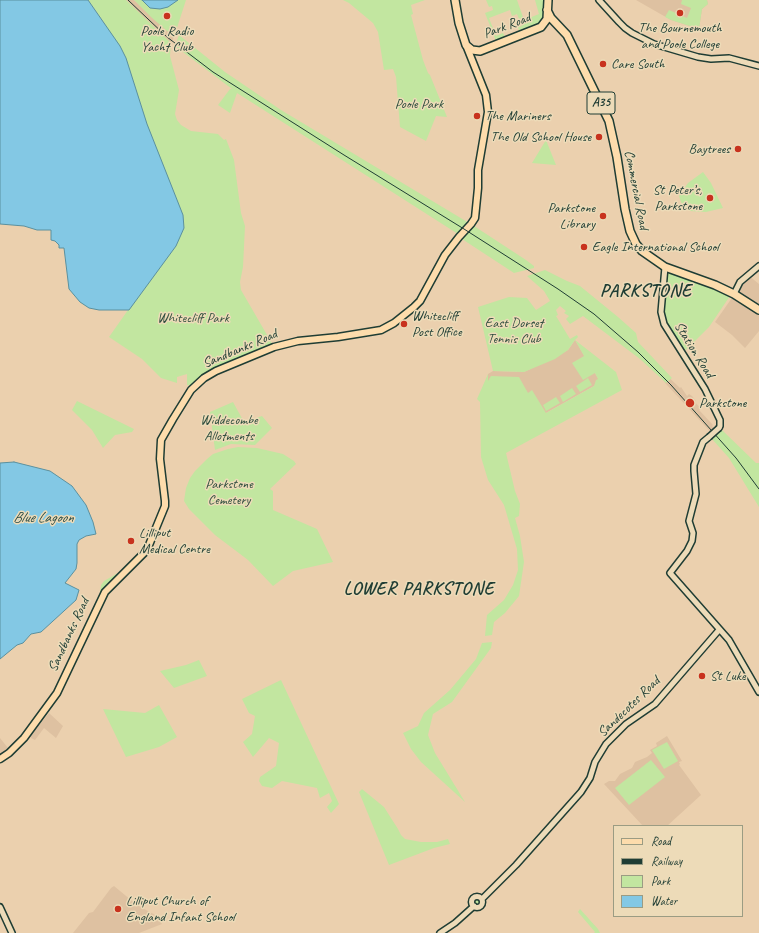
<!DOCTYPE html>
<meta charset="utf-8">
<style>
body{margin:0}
#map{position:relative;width:759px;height:933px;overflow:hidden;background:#ebd0ae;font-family:Caveat,sans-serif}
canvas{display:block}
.legend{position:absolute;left:613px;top:825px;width:130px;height:92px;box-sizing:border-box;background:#eddbb8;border:1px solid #9b9c83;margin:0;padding:5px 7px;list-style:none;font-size:12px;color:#1f3d34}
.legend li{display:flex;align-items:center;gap:8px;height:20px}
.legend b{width:20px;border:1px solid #9b9c83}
</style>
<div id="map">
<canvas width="759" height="933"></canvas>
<ul class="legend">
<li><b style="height:5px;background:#fddcac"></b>Road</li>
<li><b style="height:5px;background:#1f3d34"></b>Railway</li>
<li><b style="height:11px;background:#c2e6a0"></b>Park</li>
<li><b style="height:11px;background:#83c8e4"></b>Water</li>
</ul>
</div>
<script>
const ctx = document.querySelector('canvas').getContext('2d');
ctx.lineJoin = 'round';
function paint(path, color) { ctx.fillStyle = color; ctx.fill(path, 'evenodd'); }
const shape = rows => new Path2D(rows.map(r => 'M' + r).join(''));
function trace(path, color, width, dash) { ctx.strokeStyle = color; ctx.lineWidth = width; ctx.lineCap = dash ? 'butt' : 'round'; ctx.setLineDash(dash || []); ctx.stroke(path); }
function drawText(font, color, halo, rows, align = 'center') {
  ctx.font = font + ' Caveat,sans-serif'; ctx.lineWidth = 3; ctx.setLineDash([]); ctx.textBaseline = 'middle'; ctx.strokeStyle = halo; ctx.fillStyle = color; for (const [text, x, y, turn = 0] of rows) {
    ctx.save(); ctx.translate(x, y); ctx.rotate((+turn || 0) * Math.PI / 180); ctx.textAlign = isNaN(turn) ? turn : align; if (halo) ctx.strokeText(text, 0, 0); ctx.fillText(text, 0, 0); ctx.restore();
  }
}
paint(shape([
 [126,0,134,0,174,37,171,43],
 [636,0,707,0,708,4,702,9,699,29,671,20],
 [748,275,759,284,759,331,745,348,732,335,715,322],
 [575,340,598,378,604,379,594,386,546,413,488,435,488,374,493,371,524,372,568,350],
 [658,367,680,388,681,387,687,396,689,394,692,396,696,401,695,402,701,409,699,410,713,425,712,426,737,453,730,453,667,385,656,372],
 [49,713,63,726,56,738,44,728,35,740,31,738,31,735],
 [667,736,682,761,679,762,680,764,679,765,701,795,667,826,643,826,604,784,609,781,615,781,620,774,632,768,635,762,647,757,652,753,650,750,657,746,656,743],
 [0,738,8,748,0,754],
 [114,886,137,905,157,916,162,924,139,933,73,933,89,913,93,912,111,888]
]), '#dec1a1');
paint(shape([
 [88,0,126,0,171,43,170,56,179,90,175,114,177,120,181,125,191,131,218,134,224,140,226,139,234,160,241,213,245,226,243,267,240,282,241,290,274,347,242,360,195,386,187,385,187,374,177,377,177,383,161,378,142,359,109,337,128,310,99,310,89,308,80,302,69,289,67,267,105,24],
 [134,0,186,0,174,37,151,17],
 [343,0,425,0,411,5,413,14,411,15,423,60,428,73,430,75,447,117,436,116,426,141,400,127,396,77,393,69,384,70,378,32,373,23,349,3],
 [486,0,517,0,524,20,539,14,535,0,545,0,545,11,543,20,539,24,519,31,518,27,522,26,517,14,512,16,510,10,489,18,496,36,503,33,505,37,496,41,485,13,493,10,492,6,489,7],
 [682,0,707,0,708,4,702,9,699,29,671,20,665,17,669,10,687,18,691,8,681,4],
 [179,35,225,72,281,110,469,223,458,234,237,93,230,113,218,105,230,89,232,89,175,46],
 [546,140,556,165,532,163],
 [703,172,711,183,723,208,706,212,690,211,685,208,681,202,679,196,688,183],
 [474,226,526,260,534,266,534,268,514,273,462,239],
 [545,270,567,281,580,286,618,317,636,333,638,342,672,378,666,383,640,359,583,316,570,324,566,319,569,316,564,313,566,311,560,306,556,310,558,315,556,316,570,339,577,335,578,337,575,340,616,372,622,390,506,453,515,491,520,504,519,516,515,518,520,536,524,562,519,596,505,613,494,622,492,635,485,636,487,615,504,600,513,585,518,570,517,549,504,505,488,480,481,457,480,402,477,399,488,374,488,381,491,376,519,377,528,393,532,390,546,413,594,386,596,380,598,379,595,373,583,380,572,363,584,356,575,340,568,350,555,359,524,372,493,371,478,307,509,297,527,298,536,310,550,301,544,291,527,276],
 [669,272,710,286,730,296,709,327,686,350,682,347,670,329,664,312,667,276],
 [588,378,592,385,580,392,576,386],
 [572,388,576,394,563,402,560,396],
 [556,397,560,403,546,411,543,405],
 [77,401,132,428,134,429,132,432,115,435,103,448,92,430,72,410],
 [233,402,244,422,262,416,272,428,255,445,231,444,215,450,210,412],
 [722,430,756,463,759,463,759,507,729,458,712,439],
 [238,447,257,448,283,454,294,461,296,464,270,489,273,491,273,510,317,529,333,562,293,571,273,586,248,560,215,535,189,509,184,501,186,488,190,478,195,471,207,459,213,454,228,449],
 [118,573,118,576,110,583,102,593,100,592,101,585,104,581],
 [492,642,491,648,452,702,433,714,428,735,435,753,465,802,421,762,411,749,403,733,418,726,424,713,450,690,476,659,482,643],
 [199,660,207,676,174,688,160,671,186,665],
 [281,680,339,804,331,813,327,807,332,801,329,793,320,798,317,788,282,781,272,788,262,786,259,781,260,777,276,766,279,743,269,738,253,757,243,742,252,734,255,716,249,713,242,699],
 [159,705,177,737,159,747,126,757,103,709,145,713],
 [667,742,678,761,664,769,652,750],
 [651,760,665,777,629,805,615,788],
 [362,789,384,807,398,829,401,835,405,839,421,842,437,842,448,839,450,844,434,848,389,865,359,792],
 '471.5 902a5.5 5.5 0 1 1 11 0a5.5 5.5 0 1 1-11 0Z',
 [580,909,598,929,600,933,594,933,595,932,578,912]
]), '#c2e6a0');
const water = shape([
 [0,0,88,0,120,46,126,58,147,124,183,215,184,228,176,246,129,310,99,310,89,308,80,302,69,289,64,248,59,248,59,245,55,241,51,240,51,230,37,230,24,226,0,224,0,0],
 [142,0,178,0,168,7,160,9,150,8,142,0],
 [14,462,50,471,72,486,86,505,93,522,96,534,86,536,79,540,77,544,77,563,76,569,65,583,79,590,76,600,41,632,31,634,23,643,17,645,0,659,0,463,14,462]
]);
paint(water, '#83c8e4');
trace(water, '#5b909e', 1);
const minor = shape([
 [599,0,619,22,625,28,632,33,654,44,698,57,711,59,729,58,759,66],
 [665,267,661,312,664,324,705,389,720,420,720,426,719,428],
 [734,294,740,282,759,266],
 [709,437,703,442,694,465,694,471,696,494,689,521,693,533,692,541,687,551,670,573,729,640,759,692],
 '471.5 902a5.5 5.5 0 1 1 11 0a5.5 5.5 0 1 1-11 0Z',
 [482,899,516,865,581,792,590,778,595,762,606,744,626,724,655,704,719,630],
 [0,907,12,933],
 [440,933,455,923,474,906]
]);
const major = shape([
 [0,759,9,753,24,738,57,693,105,592,144,553,149,545,165,506,165,501,160,459,161,440,173,419,191,390,204,378,216,371,274,347,298,341,338,337,381,330,394,323,414,307,420,301,445,255,459,237,471,224,475,218,478,188,478,170,488,112,486,95,466,45]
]);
const highway = shape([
 [455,0,459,23,466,45,472,50,480,51,541,27,547,19,548,0],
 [547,10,551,18,567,35,609,121,617,157,625,209,630,231,636,244,642,251,665,267,715,285,734,294,759,310]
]);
trace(minor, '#1f3d34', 8);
trace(major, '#1f3d34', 9);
trace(highway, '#1f3d34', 10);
trace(minor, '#eddbb8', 5);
trace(major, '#fddcac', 6);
trace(highway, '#fddcac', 7);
trace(shape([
 [128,0,167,37,213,72,344,155,464,229,558,289,594,314,638,352,671,385,736,458,759,489]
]), '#1f3d34', 1);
const minorBridge = shape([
 [709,437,719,428]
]);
trace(minorBridge, '#1f3d34', 8, []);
trace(minorBridge, '#eddbb8', 5);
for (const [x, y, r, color] of [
 [680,13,4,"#c8321e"],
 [167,16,4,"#c8321e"],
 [603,64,4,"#c8321e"],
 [477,116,4,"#c8321e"],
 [599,137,4,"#c8321e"],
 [738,149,4,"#c8321e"],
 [710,198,4,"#c8321e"],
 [603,216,4,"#c8321e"],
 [584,247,4,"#c8321e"],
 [404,324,4,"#c8321e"],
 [690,403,5,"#c8321e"],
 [131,541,4,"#c8321e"],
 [702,676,4,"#c8321e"],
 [118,909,4,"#c8321e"]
]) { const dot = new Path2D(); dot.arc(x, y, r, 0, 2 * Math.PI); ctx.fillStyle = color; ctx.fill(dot); trace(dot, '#eddbb8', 1.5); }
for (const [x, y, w] of [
 [601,103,28]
]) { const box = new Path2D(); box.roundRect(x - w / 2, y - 11, w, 22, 3); ctx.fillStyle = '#eddbb8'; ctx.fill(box); trace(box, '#1f3d34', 1); }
drawText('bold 13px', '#1f3d34', null, [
 ["A35",601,103]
]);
drawText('14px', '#1f3d34', '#eddbb8', [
 ["Park Road",507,26,-21],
 ["Commercial Road",636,190,79],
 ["Sandbanks Road",240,349,-23],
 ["Station Road",694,350,58],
 ["Sandbanks Road",69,635,-65],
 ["Sandecotes Road",629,707,-44]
]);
drawText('14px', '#1f3d34', '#eddbb8', [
 ["The Bournemouth",680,28,"center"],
 ["and Poole College",680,44,"center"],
 ["Poole Radio",167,31,"center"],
 ["Yacht Club",167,47,"center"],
 ["Care South",611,64],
 ["The Mariners",485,116],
 ["The Old School House",591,137,"right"],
 ["Baytrees",730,149,"right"],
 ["St Peter’s,",702,190,"right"],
 ["Parkstone",702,206,"right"],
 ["Parkstone",595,208,"right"],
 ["Library",595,224,"right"],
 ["Eagle International School",592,247],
 ["Whitecliff",412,316],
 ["Post Office",412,332],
 ["Parkstone",699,403],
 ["Lilliput",139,533],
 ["Medical Centre",139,549],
 ["St Luke",710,676],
 ["Lilliput Church of",126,901],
 ["England Infant School",126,917]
], 'left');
drawText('14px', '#2f4e3f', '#eddbb8', [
 ["Poole Park",419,104],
 ["Whitecliff Park",193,318],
 ["East Dorset",514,323],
 ["Tennis Club",514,339],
 ["Widdecombe",229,420],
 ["Allotments",229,436],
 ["Parkstone",229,484],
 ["Cemetery",229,500]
]);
drawText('italic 15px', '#294b46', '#eddbb8', [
 ["Blue Lagoon",43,518]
]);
ctx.letterSpacing = '1px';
drawText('bold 18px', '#1f3d34', '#eddbb8', [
 ["PARKSTONE",646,291],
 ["LOWER PARKSTONE",419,589]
]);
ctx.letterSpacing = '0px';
</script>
